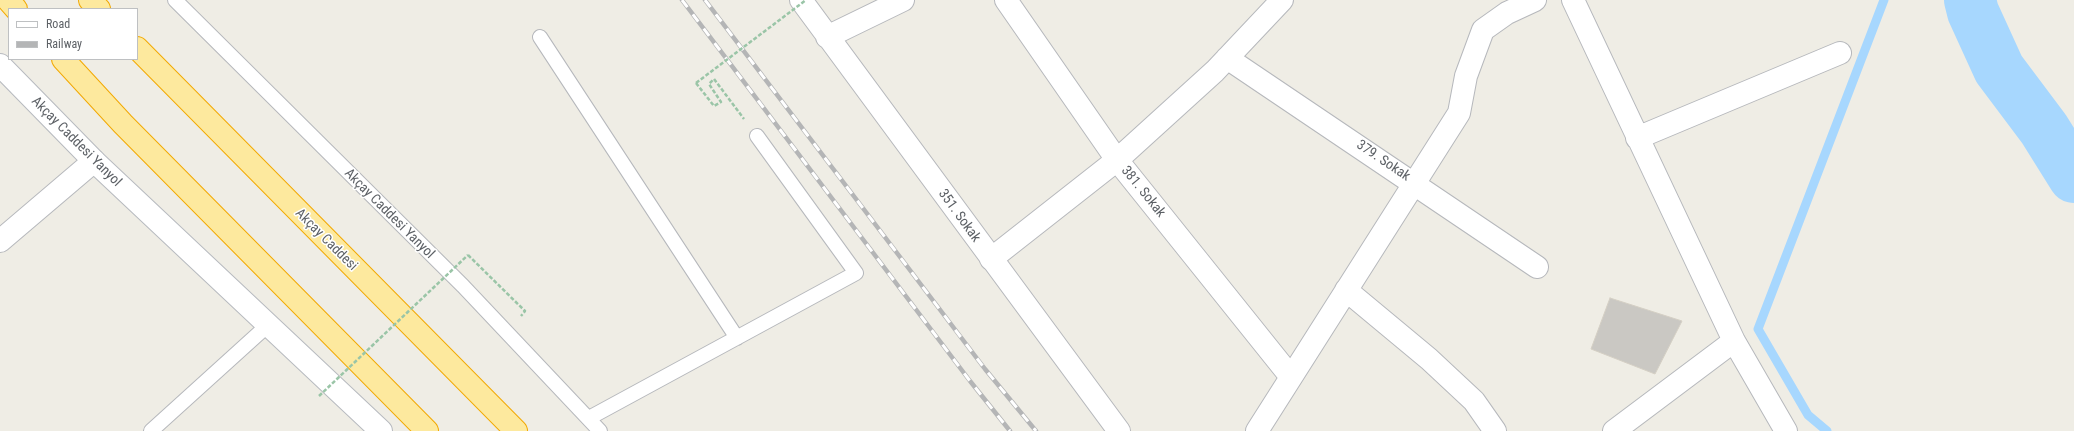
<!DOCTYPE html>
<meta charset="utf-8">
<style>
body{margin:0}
#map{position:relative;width:2074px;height:431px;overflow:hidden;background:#efede5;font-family:"Roboto Condensed",sans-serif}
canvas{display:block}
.legend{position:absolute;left:8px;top:8px;width:130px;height:52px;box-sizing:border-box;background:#fff;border:1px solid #bec0c2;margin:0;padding:5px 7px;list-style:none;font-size:12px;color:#5d6166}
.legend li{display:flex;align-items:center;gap:8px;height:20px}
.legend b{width:20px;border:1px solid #bec0c2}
</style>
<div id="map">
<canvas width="2074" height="431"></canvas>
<ul class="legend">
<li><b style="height:5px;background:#fff"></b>Road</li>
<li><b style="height:5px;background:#b4b5b6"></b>Railway</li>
</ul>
</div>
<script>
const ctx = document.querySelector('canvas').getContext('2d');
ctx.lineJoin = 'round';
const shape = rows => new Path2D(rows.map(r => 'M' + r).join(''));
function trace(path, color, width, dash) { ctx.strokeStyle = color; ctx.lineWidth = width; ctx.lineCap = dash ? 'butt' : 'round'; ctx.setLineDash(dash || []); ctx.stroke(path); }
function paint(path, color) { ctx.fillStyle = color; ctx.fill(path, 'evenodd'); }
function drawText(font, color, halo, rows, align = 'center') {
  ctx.font = font + ' "Roboto Condensed",sans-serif'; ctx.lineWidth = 3; ctx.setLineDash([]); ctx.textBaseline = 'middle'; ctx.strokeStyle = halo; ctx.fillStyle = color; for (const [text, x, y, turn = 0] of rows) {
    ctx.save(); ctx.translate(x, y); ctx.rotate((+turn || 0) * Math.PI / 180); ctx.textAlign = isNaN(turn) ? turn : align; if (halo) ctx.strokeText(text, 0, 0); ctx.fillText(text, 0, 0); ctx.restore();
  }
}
trace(shape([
 [1827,431,1808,415,1758,329,1884,0]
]), '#a7d7fe', 9);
trace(shape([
 [1970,0,1973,12,1999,69,2044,129,2074,177]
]), '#a7d7fe', 52);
const building = shape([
 [1610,298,1682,321,1655,374,1591,349,1610,298]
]);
paint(building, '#cac8c3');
trace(building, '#d4cfc4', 1);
const service = shape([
 [175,0,463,286,600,431],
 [540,37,737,338],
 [589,418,856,273,757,136],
 [151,431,268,325]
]);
const minor = shape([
 [1006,0,1117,160,1291,377],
 [1573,0,1734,341,1786,431],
 [1227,58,1537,267],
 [1637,138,1840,53],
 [0,241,94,161],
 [991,259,1117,160,1215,71,1282,0],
 [1346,290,1429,359,1474,401,1495,431],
 [1257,431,1459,113,1466,76,1483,30,1507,13,1535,0],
 [1614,431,1734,341]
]);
const tertiary = shape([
 [801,0,1119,431],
 [827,37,903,0]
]);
const secondary = shape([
 [0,65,94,161,381,431]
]);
const trunk = shape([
 [8,0,16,9],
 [90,0,99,9],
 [137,48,516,431],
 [63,59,123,124,427,431]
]);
trace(service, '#b6b8bc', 16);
trace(minor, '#b6b8bc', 24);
trace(tertiary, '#b6b8bc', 24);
trace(secondary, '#b7babf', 24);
trace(trunk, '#f2a903', 24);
trace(shape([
 [696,83,714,106,721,102,709,84,714,79,744,119],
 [468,255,525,311,521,316]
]), '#9ac5a7', 2.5, [4, 2]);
trace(service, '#fff', 14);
trace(minor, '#fff', 22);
trace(tertiary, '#fff', 22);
trace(secondary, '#fff', 22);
trace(trunk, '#fde99e', 22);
const rail = shape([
 [682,0,970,381,1010,431],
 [705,0,985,369,1036,431]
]);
trace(rail, '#b4b5b6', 4.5);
trace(rail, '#fff', 3, [9]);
trace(shape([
 [696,83,806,0],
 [319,396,468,255]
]), '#9ac5a7', 2.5, [4, 2]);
drawText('14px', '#5d6166', '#fff', [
 ["Akçay Caddesi Yanyol",76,142,45],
 ["379. Sokak",1383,161,34],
 ["381. Sokak",1143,192,51],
 ["Akçay Caddesi Yanyol",389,214,45],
 ["351. Sokak",959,216,54],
 ["Akçay Caddesi",326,240,45]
]);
</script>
